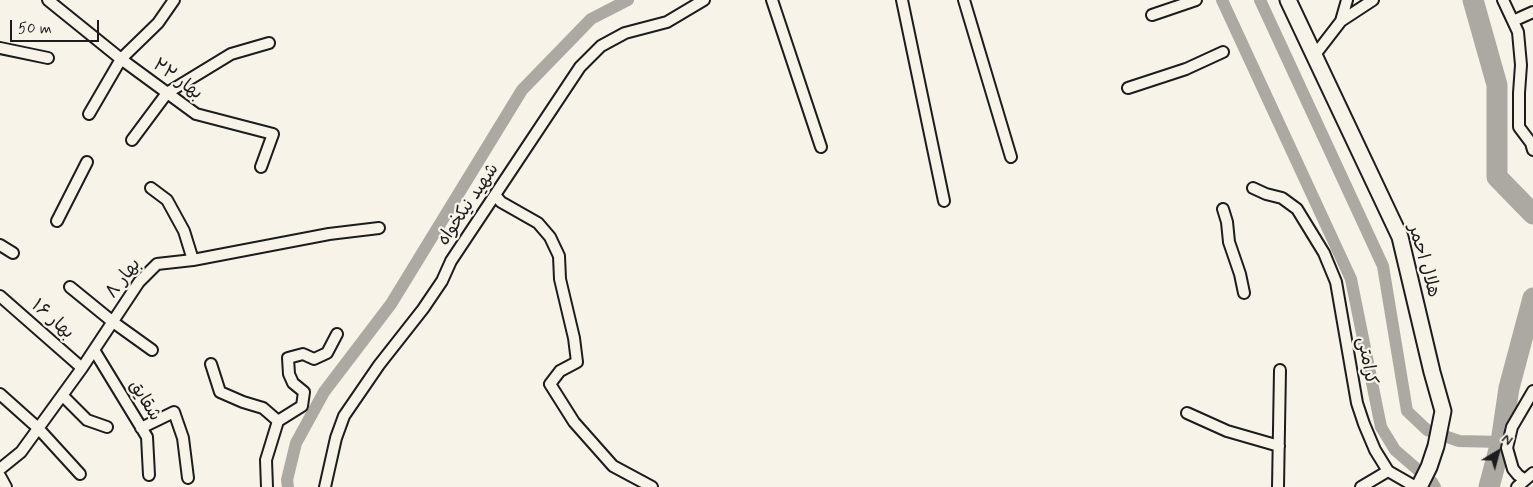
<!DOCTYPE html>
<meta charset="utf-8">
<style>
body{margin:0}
#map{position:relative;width:1533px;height:487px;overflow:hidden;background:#f7f3e8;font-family:Mynerve,sans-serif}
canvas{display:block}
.north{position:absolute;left:1473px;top:427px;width:50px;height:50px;-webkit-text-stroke:4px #f7f3e8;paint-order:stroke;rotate:37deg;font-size:14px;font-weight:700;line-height:20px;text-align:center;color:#1c1c1c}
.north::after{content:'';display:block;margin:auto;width:18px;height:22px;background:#1c1c1c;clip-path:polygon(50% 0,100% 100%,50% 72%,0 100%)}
.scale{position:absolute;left:10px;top:20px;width:89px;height:22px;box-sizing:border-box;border:2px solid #1c1c1c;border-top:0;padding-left:6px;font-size:15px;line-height:18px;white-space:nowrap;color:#1c1c1c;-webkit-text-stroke:4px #f7f3e8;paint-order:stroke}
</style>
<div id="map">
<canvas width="1533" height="487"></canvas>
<div class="north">N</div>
<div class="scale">50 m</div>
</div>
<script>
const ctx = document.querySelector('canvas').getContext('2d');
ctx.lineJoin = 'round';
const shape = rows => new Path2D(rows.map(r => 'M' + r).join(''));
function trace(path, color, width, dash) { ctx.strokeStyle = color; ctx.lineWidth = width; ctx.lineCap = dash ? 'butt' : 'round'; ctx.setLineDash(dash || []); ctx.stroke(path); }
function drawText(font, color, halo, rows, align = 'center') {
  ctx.font = font + ' Mynerve,"Playpen Sans Arabic",sans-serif'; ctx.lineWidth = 4.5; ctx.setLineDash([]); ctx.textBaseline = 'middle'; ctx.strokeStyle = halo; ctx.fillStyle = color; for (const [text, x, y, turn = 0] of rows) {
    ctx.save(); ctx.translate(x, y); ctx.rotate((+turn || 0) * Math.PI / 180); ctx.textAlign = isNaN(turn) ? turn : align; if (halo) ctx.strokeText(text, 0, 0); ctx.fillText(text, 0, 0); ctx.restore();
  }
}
trace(shape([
 [1222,0,1351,279,1381,427,1395,450,1432,482,1435,487],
 [1260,0,1383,266,1407,411,1427,430,1459,441,1501,442],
 [288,487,287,480,296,443,324,392,391,304,522,90,591,19,628,0]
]), '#aca9a2', 12);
trace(shape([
 [1473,0,1497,85,1497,177,1533,214],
 [1489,487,1501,442,1509,388,1533,298]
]), '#aca9a2', 21);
const minor = shape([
 [48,0,121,59,196,114,273,134,261,167],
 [772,0,821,147],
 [902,0,944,201],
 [964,0,1011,157],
 [1503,0,1518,32,1521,65,1519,93,1519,127,1531,143,1533,150],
 [1152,15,1196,0],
 [1341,21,1347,0],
 [1513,21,1533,12],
 [0,48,48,58],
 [1314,56,1341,21,1373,0],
 [1128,88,1186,69,1223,52],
 [89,114,121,59,158,23,174,0],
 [132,140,167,93,231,54,269,43],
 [151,188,167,200,184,231,193,260],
 [1253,188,1266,194,1282,198,1297,209,1324,253,1336,282,1357,403,1364,424,1375,450,1388,471],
 [495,195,501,202,538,223,550,237,559,256,560,279,574,338,577,362,560,371,550,384,574,422,613,466,652,487],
 [1223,209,1227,222,1229,242,1240,274,1244,293],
 [57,221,87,162],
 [0,245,13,253],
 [70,287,113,322,152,350],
 [0,296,82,368],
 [94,350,147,437,149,475],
 [211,364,220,392,243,402,263,408,278,421],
 [0,394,38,428,80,474],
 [63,396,87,420,107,427],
 [1187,413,1227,431,1279,446],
 [141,428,174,412,183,438,188,478],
 [0,469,21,452,82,368,139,282,157,264,193,260,329,234,379,228],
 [0,476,6,487],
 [1525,480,1518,475,1513,469,1507,448,1512,427,1533,391],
 [267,487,266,460,278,421,302,406,304,392,293,383,289,374,288,358,303,354,314,359,327,353,337,334],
 [325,487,336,438,344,416,379,365,423,309,442,281,451,261,580,67,601,46,625,33,667,22,704,0],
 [1278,487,1280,370],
 [1361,487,1388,471,1416,487],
 [1517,487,1533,473]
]);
const secondary = shape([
 [1288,0,1400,237,1432,372,1443,411,1436,446,1429,467,1419,487]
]);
trace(minor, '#1c1c1c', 14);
trace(secondary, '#1c1c1c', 19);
trace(minor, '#f7f3e8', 10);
trace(secondary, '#f7f3e8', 15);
drawText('18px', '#1c1c1c', '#f7f3e8', [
 ["بهار ۲۲",177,80,36],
 ["شهید نیکخواه",469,205,-56],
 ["هلال احمر",1423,261,74],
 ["بهار ۸",124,279,-52],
 ["بهار ۱۶",52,320,41],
 ["کرامتی",1366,361,80],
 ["شقایق",144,401,58]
]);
</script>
